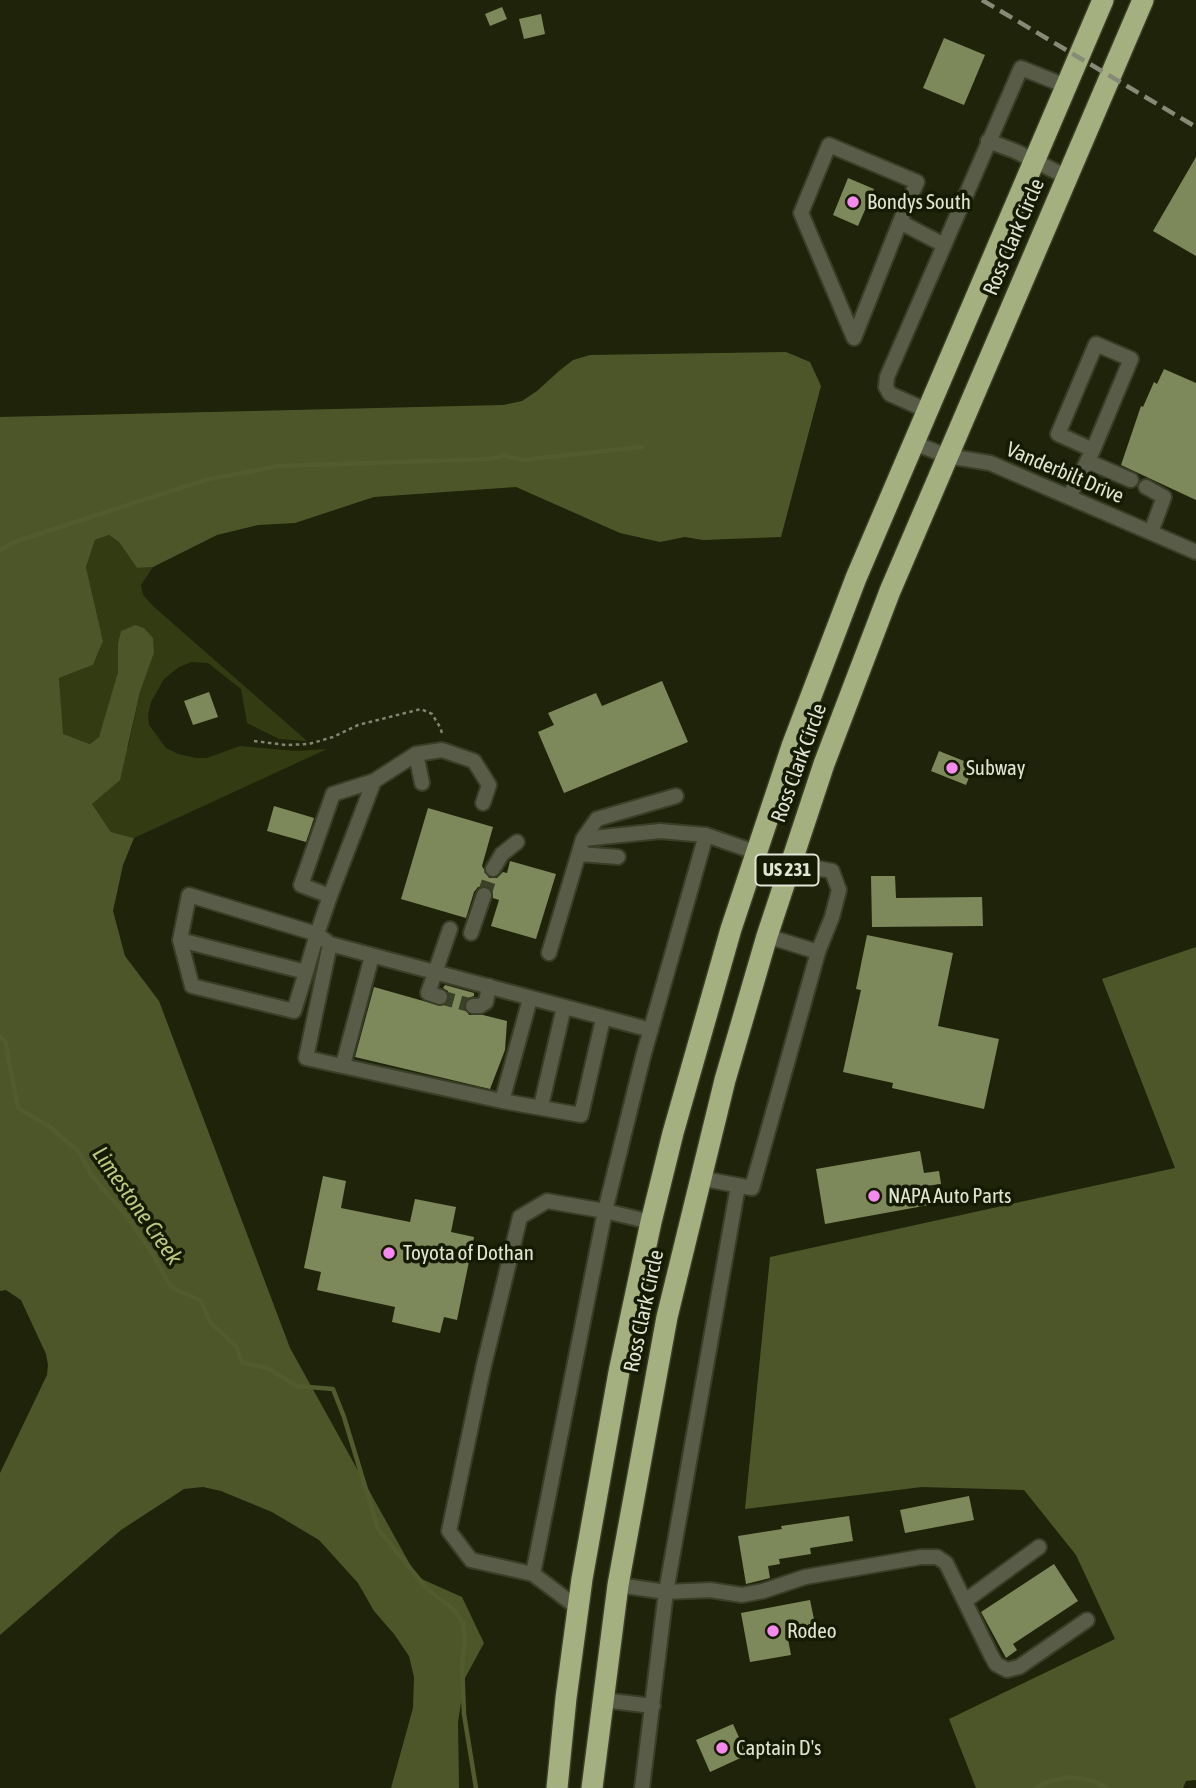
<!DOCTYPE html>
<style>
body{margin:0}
canvas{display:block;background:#1e230a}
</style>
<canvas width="1196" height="1788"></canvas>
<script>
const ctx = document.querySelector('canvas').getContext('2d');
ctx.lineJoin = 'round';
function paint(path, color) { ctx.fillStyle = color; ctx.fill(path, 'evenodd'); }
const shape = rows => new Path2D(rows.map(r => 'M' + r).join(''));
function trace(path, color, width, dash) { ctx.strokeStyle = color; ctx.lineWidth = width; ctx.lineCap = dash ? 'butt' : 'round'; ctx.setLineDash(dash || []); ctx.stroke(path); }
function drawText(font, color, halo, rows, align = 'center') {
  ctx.font = font + ' "Asap Condensed",sans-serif'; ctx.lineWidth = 7; ctx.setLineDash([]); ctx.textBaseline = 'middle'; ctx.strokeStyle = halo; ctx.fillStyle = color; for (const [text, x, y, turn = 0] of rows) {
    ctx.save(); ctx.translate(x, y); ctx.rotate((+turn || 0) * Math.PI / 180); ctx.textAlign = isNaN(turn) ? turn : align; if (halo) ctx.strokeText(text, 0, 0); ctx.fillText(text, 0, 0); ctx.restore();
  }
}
paint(shape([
 [109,535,119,542,137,568,153,567,141,585,143,595,153,606,307,741,279,739,247,723,241,689,208,663,192,662,179,667,164,679,151,702,148,714,149,725,166,748,178,754,196,758,207,758,240,746,295,751,327,749,134,838,111,832,92,804,128,747,140,692,154,653,118,644,118,672,111,701,99,737,90,744,62,734,59,678,93,665,103,641,86,567,95,540]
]), '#333b13');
paint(shape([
 [786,352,810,362,821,386,781,537,703,540,685,537,660,542,620,533,516,487,374,497,295,523,258,525,217,535,153,567,137,568,119,542,109,535,95,540,86,567,103,641,93,665,59,678,63,734,90,744,99,737,118,672,118,644,121,631,135,625,144,628,153,638,154,653,140,692,120,780,92,804,111,832,134,838,123,865,113,911,125,956,159,1001,290,1348,417,1577,462,1597,484,1643,465,1678,458,1722,459,1788,391,1788,413,1708,414,1677,409,1656,394,1634,374,1611,358,1583,319,1540,272,1512,221,1491,203,1487,184,1489,121,1530,0,1635,0,1473,47,1375,48,1365,46,1354,21,1300,6,1290,0,1291,0,417,503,405,522,401,537,391,559,371,573,360,590,355],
 [1196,947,1196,1780,1186,1781,1183,1788,976,1788,949,1719,1115,1639,1076,1555,1024,1490,922,1487,745,1509,770,1257,1175,1168,1102,979]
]), '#4c5629');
trace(shape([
 [0,550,17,541,205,480,278,466,491,459,504,455,521,460,642,447],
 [0,1037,5,1041,18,1108,50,1127,79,1152,92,1176,126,1215,152,1253,171,1287,201,1301,211,1323,237,1347,242,1363,268,1368,296,1386,333,1389,344,1417,378,1529,427,1589,453,1609,463,1623,465,1643,462,1664,464,1714,476,1788],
 [1036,1788,1050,1781,1070,1777,1094,1781,1107,1788]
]), '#515b2e', 4.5);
paint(shape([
 [502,7,507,19,490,26,485,14],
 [541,14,545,34,524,39,519,19],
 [944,38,985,55,964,105,923,88],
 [1196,157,1196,256,1153,231],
 [848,178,874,189,858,226,833,215],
 [1164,369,1196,383,1196,500,1121,465,1141,406,1143,407,1154,382,1157,384],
 [662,681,688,742,564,793,538,732,554,725,548,713,596,693,602,706],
 [209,692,218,717,193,725,184,701],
 [939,751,974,765,966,785,931,771],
 [274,806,314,818,306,842,267,831],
 [428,808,493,827,482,866,489,878,497,878,503,872,507,873,510,861,556,874,536,939,491,926,499,900,493,898,492,889,486,886,478,887,474,892,466,918,401,899],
 [871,876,895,876,896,898,982,897,983,926,872,927],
 [867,935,953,953,938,1026,999,1039,984,1109,892,1088,893,1083,843,1072,861,990,856,989],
 [445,985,474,993,474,996,468,998,463,1005,469,1015,483,1015,507,1021,505,1050,490,1089,355,1057,374,987,441,1006,449,999,448,991,443,988],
 [920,1151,924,1173,939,1171,941,1184,925,1186,929,1205,825,1224,816,1169],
 [323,1176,346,1181,341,1208,410,1222,415,1199,456,1207,451,1232,474,1237,457,1320,444,1317,440,1333,392,1322,395,1307,317,1290,321,1272,304,1268],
 [969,1496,974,1520,905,1533,900,1510],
 [849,1516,853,1541,810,1548,811,1554,779,1559,780,1564,768,1566,770,1578,746,1584,738,1536,782,1529,781,1526],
 [1054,1564,1078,1601,1013,1644,1017,1650,1006,1658,981,1612],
 [810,1600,816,1629,787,1634,791,1655,750,1662,741,1613],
 [733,1724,747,1755,710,1772,696,1740]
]), '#7e895b');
trace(shape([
 [484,895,493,869],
 [440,997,473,1006]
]), '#3b4028', 14, [14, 7]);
const minor = shape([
 [988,141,1015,151,1067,177],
 [900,222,917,182,829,145,801,213,854,338,900,222,944,245],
 [928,411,890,394,886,387,887,377,1021,68,1066,86],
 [914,443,947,456,990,463,1196,552],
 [1087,461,1131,480],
 [1146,487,1164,497,1151,532],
 [1069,497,1093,450,1131,359,1096,344,1058,434,1093,450],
 [416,754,422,783],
 [483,803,489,785,474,761,442,750,416,754,374,781,330,896,317,934,306,972,180,940,189,895,317,934,330,944,651,1030],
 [583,839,597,819,676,796],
 [579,854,618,857],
 [493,869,502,854,517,842],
 [330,896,301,885,333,794,374,781],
 [471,933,484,895],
 [767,936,818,952],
 [180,940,192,986,294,1011,306,972],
 [330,944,306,1058,502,1101],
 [549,953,583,839,660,831,706,835,755,852],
 [440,997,428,993,450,929],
 [530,999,502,1101,581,1115,603,1019],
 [473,1006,480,1006,486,1002,489,986],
 [343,1065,372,956],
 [541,1106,564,1007],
 [699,1178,752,1188,818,952,832,917,839,890,832,871,790,863],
 [533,1574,605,1211,643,1057,706,835],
 [618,1585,666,1592,710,1590,742,1595,763,1591,805,1577,921,1557,937,1557,946,1563,991,1655,996,1664,1007,1670,1019,1667,1087,1620],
 [965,1601,1039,1547],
 [578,1608,533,1574,471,1560,449,1531,483,1369,520,1217,547,1201,605,1211,651,1222],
 [602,1700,653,1706],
 [642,1788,666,1592,738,1186]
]);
const highway = shape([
 [557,1788,566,1698,582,1579,619,1372,651,1222,673,1133,731,929,792,746,856,578,1103,0],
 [592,1788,618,1585,667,1317,725,1080,767,936,824,764,890,591,1143,0]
]);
trace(minor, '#393e26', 18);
trace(highway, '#393e26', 24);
trace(shape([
 [254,741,286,745,309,744,333,737,358,725,421,709,432,714,440,727,443,736]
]), '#828772', 2.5, [3.5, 3.5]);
trace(minor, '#585c49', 14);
trace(highway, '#a5b080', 21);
trace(shape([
 [982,0,1196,127]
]), '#868a76', 4.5, [14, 7]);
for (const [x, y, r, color] of [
 [853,202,7,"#f589ef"],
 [952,768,7,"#f589ef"],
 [874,1196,7,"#f589ef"],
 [389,1253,7,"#f589ef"],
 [773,1631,7,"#f589ef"],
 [722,1748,7,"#f589ef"]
]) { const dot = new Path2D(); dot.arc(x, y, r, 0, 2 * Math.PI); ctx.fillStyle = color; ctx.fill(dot); trace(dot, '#151a02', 2.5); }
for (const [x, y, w] of [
 [787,870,63]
]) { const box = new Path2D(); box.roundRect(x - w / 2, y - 15.5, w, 31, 5); ctx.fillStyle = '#151a02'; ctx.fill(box); trace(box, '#e1e5d5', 2); }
drawText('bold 19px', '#e1e5d5', null, [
 ["US 231",787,870]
]);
drawText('21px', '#e1e5d5', '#151a02', [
 ["Bondys South",867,202],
 ["Subway",966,768],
 ["NAPA Auto Parts",888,1196],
 ["Toyota of Dothan",403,1253],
 ["Rodeo",787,1631],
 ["Captain D's",736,1748]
], 'left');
drawText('21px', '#e1e5d5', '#151a02', [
 ["Ross Clark Circle",1014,237,-67],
 ["Vanderbilt Drive",1065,473,23],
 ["Ross Clark Circle",799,763,-70],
 ["Ross Clark Circle",644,1311,-78]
]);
drawText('italic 23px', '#b9c980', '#151a02', [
 ["Limestone Creek",137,1206,55]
]);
</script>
